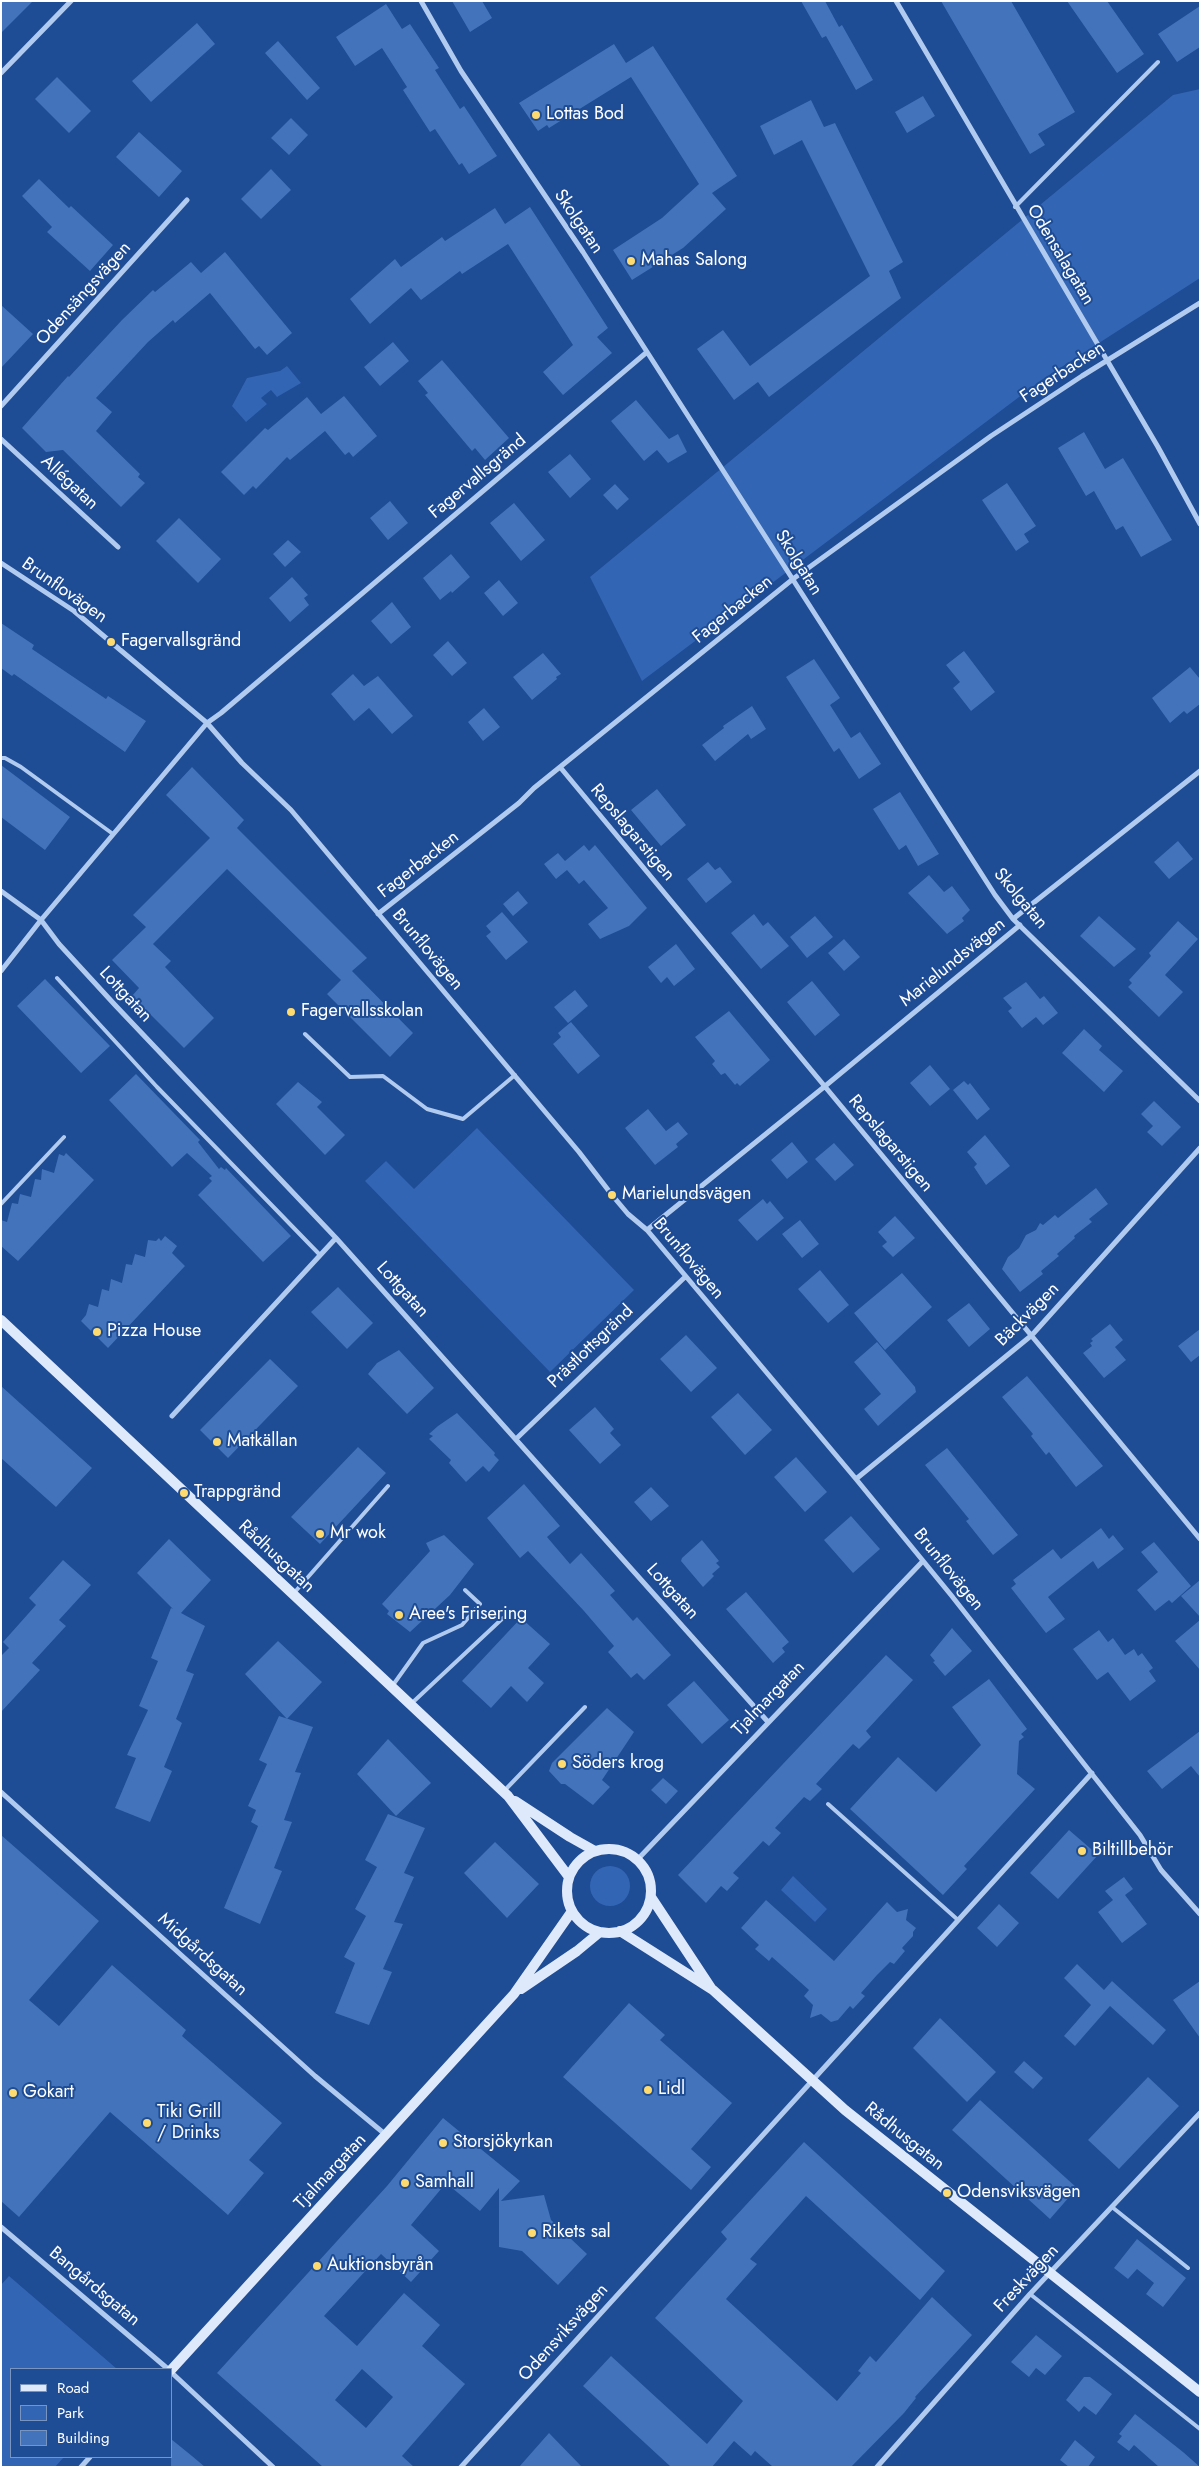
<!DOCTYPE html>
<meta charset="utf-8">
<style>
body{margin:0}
#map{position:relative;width:1201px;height:2468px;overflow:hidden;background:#1e4c95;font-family:Jost,sans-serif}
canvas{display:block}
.frame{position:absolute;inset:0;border:2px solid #fff;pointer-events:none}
.legend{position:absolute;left:10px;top:2368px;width:162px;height:90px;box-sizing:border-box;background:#1e4c95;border:1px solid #7894bf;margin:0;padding:6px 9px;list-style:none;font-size:15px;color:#fff}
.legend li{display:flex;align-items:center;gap:10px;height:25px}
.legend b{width:25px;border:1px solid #7894bf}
</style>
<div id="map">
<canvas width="1201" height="2468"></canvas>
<div class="frame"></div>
<ul class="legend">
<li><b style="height:6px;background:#dee9fb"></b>Road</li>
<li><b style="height:14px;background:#3265b3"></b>Park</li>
<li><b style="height:14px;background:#4273bb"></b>Building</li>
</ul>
</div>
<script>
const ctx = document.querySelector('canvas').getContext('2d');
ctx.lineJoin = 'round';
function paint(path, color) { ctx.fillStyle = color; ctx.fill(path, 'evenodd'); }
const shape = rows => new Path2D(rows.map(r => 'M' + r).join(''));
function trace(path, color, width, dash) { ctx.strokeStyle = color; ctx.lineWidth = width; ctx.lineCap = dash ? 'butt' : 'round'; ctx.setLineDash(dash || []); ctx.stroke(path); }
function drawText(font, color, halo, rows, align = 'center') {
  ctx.font = font + ' Jost,sans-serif'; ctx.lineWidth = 4; ctx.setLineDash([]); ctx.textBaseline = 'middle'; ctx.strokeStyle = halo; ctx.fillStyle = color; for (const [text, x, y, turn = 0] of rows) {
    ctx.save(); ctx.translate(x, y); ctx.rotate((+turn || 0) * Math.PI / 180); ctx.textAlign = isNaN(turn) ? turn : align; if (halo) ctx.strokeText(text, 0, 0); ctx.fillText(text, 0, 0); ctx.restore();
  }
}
paint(shape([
 [1200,89,1200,278,1043,379,642,681,590,577,1173,95],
 [287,366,301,383,277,397,271,390,261,398,267,404,246,422,232,406,247,378,280,371],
 [477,1128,634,1290,550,1372,365,1181,386,1161,414,1189],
 '590 1886a20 20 0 1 1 40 0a20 20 0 1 1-40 0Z',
 [793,1876,827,1909,815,1922,781,1890],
 [9,2276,117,2369,11,2369,11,2457,64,2457,55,2467,1,2467,1,2285]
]), '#3265b3');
paint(shape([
 [1,1,33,1,1,33],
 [452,1,482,1,492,18,470,32],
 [801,1,825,1,839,27,842,25,873,80,856,90,826,36,822,38],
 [941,1,1011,1,1075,112,1038,134,1045,145,1030,154],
 [1067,1,1107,1,1144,54,1117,73],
 [386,4,402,29,410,24,439,68,435,70,460,109,464,106,497,156,469,174,462,163,459,165,435,129,430,132,403,90,407,87,382,48,355,66,336,37],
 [1200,6,1200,47,1177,62,1158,34],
 [197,23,215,44,151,102,132,81],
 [278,41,320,88,307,100,265,53],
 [614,44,626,63,653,46,737,176,712,193,726,209,683,248,632,280,613,250,662,218,699,184,631,77,549,128,547,125,538,131,519,103],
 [57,77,91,111,69,133,35,99],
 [923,96,935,116,907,133,895,112],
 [811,100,824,127,835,123,903,262,889,271,901,298,769,397,758,382,734,400,697,349,723,330,750,366,870,276,802,140,774,155,760,126],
 [291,118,308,135,289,155,271,138],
 [139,132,182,171,159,197,116,157],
 [271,169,291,190,261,219,241,199],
 [39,179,69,208,71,206,113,245,90,271,47,232,52,227,22,196],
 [530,207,608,328,597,337,612,353,563,395,543,372,573,345,508,244,462,274,460,271,421,300,411,288,370,324,350,299,395,259,401,267,442,237,445,241,495,208,505,224],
 [225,252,292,333,267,355,259,346,255,349,210,293,175,323,173,320,148,342,96,398,112,412,96,431,140,474,138,477,145,483,121,507,63,450,46,452,22,428,68,376,69,377,122,320,153,290,155,292,191,262,201,273],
 [1,305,33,334,1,368],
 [393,342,409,361,380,386,364,367],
 [442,360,509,438,485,460,475,448,472,451,425,395,428,393,418,381],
 [344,396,377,436,353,457,349,452,345,455,325,431,290,460,287,457,256,489,253,486,244,495,221,472,265,428,268,430,307,397,321,414],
 [636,400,669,439,678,434,687,452,668,463,657,450,644,461,611,421],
 [1084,432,1105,469,1123,458,1172,540,1141,557,1123,526,1116,530,1094,491,1086,496,1058,448],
 [570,454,591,479,570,498,548,472],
 [1007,483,1036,526,1024,534,1029,542,1016,551,982,500],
 [615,484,629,499,617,510,603,495],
 [390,501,408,523,388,540,370,518],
 [514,503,545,540,521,561,490,523],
 [179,518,221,559,198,583,156,541],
 [288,540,301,552,285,567,273,554],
 [451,554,470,577,452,593,451,591,440,600,423,578],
 [292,577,308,595,304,598,309,605,290,622,269,598],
 [499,580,518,603,503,616,484,593],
 [392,602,411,627,391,644,371,621],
 [1,623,34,645,32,649,106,699,108,696,146,721,125,752,14,674,12,676,1,668],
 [448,641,467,663,452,676,433,655],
 [964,651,995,692,971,711,953,688,960,682,946,665],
 [543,653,561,674,556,677,557,679,532,700,513,677],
 [814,659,840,698,830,705,851,738,860,732,881,764,859,779,839,748,834,752,786,677],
 [1190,667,1200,679,1200,704,1187,714,1184,711,1170,723,1152,698],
 [353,674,364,686,378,676,413,716,392,734,369,708,354,721,331,694],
 [752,706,766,729,751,739,748,734,715,761,702,745,724,728,723,726],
 [484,708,500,727,483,741,468,722],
 [1,765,70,817,45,850,1,817],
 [192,767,244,820,237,828,367,958,352,971,413,1033,390,1057,327,994,341,980,227,869,153,944,171,961,165,967,214,1018,184,1048,132,996,139,988,112,960,146,927,133,915,210,838,166,795],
 [657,789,686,825,661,846,631,810],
 [900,792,939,854,918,866,906,845,899,850,873,809],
 [1178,841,1193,859,1169,879,1154,862],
 [584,845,589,851,595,845,647,908,629,926,600,939,588,924,608,908,584,880,579,884,567,870,556,879,544,864,558,853,565,861],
 [708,862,715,870,720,867,732,882,706,903,687,879],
 [929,875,944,892,952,886,970,910,962,918,964,921,947,934,908,893],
 [518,891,528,903,513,916,503,904],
 [502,912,528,942,506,960,486,936,491,932,486,926],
 [754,914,763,926,768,922,789,946,761,969,731,933],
 [815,916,833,937,807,958,790,937],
 [1099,916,1136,949,1114,967,1080,936],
 [1178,921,1198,939,1165,975,1183,992,1159,1017,1128,987,1132,983,1129,980,1151,956,1149,953],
 [844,939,860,957,844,971,828,953],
 [676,944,695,969,674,986,667,977,661,983,648,967],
 [45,979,110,1046,81,1073,17,1006],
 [812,981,840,1015,815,1036,787,1002],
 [1026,982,1040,999,1044,996,1058,1013,1043,1025,1036,1017,1022,1028,1008,1011,1012,1008,1003,998],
 [575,990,588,1006,568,1023,554,1007],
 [729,1011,770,1060,740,1086,737,1083,735,1085,725,1073,721,1075,712,1064,715,1061,695,1037],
 [571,1022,600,1056,578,1074,553,1044,561,1037,558,1033],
 [1084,1029,1102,1046,1099,1050,1123,1071,1104,1092,1062,1053],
 [930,1065,950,1089,930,1106,910,1083],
 [136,1074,200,1140,198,1142,219,1169,221,1167,225,1170,226,1168,291,1236,263,1262,198,1195,212,1181,209,1178,212,1176,187,1153,172,1167,109,1100],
 [964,1081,968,1085,970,1083,990,1109,977,1120,953,1090],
 [298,1082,322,1102,317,1107,345,1135,325,1155,276,1104],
 [1154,1101,1181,1127,1162,1146,1147,1132,1153,1126,1141,1114],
 [648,1109,666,1131,678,1122,688,1134,676,1144,678,1147,655,1165,625,1128],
 [985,1135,1010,1166,986,1185,974,1167,977,1164,967,1152],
 [792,1142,808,1162,787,1179,771,1160],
 [834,1143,854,1165,835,1181,815,1159],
 [66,1153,94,1180,18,1261,1,1246,1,1220,7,1222,12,1203,18,1204,20,1194,31,1197,35,1179,41,1180,42,1169,54,1173,59,1154,64,1156],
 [1096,1188,1108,1204,1089,1219,1092,1222,1074,1236,1075,1238,1057,1254,1059,1256,1041,1271,1043,1274,1020,1292,1002,1269,1008,1257,1019,1248,1026,1235,1036,1230,1040,1223,1043,1225,1055,1215,1058,1218],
 [763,1199,767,1204,770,1201,784,1218,757,1241,738,1220],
 [895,1216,915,1238,893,1257,882,1246,887,1242,878,1232],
 [800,1220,819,1244,802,1258,782,1234],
 [165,1236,177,1246,172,1253,185,1266,108,1348,81,1321,86,1315,89,1304,98,1307,102,1289,109,1291,111,1279,122,1283,126,1264,132,1265,135,1254,145,1257,148,1240,156,1241,159,1238,161,1241],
 [820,1270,849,1305,828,1323,798,1289],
 [902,1273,932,1307,885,1350,854,1313],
 [338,1287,373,1323,347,1349,311,1312],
 [969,1303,990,1329,969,1347,947,1320],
 [1110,1324,1123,1340,1115,1347,1126,1360,1104,1378,1083,1353,1092,1346,1090,1343,1093,1341,1091,1339],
 [1200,1329,1200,1355,1191,1362,1178,1346],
 [686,1335,717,1368,691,1392,660,1359],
 [877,1342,915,1387,916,1392,878,1426,864,1409,881,1394,854,1362],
 [399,1350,434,1388,407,1414,368,1374,377,1363],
 [270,1359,298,1386,228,1458,200,1430],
 [1027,1376,1103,1466,1076,1487,1049,1452,1046,1455,1031,1436,1033,1434,1002,1397],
 [1,1386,92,1468,56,1507,1,1458],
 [738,1393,772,1430,745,1455,711,1417],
 [595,1407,614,1429,610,1433,621,1445,600,1464,569,1430],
 [457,1413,495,1453,494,1455,499,1460,489,1472,483,1466,466,1482,449,1463,451,1460,429,1439,433,1436,429,1434,438,1426],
 [358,1447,386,1473,320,1544,291,1517],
 [947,1448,1018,1535,993,1555,966,1521,969,1519,925,1465],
 [796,1457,827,1492,805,1512,774,1477],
 [524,1484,560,1526,547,1537,570,1564,581,1553,615,1591,610,1595,633,1621,637,1617,671,1655,644,1680,637,1673,631,1678,608,1652,614,1646,584,1611,528,1551,520,1558,487,1518],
 [651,1487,669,1506,651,1521,634,1502],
 [851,1516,880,1549,853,1573,824,1540],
 [1101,1528,1109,1539,1113,1535,1124,1549,1098,1569,1093,1561,1048,1597,1065,1619,1046,1633,1011,1588,1016,1584,1013,1580,1053,1549,1061,1559],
 [444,1535,474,1564,450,1595,410,1632,387,1614,389,1611,382,1604,430,1551,426,1543],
 [169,1539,211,1580,181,1613,205,1626,186,1671,194,1674,176,1719,182,1723,164,1767,172,1771,150,1822,115,1808,136,1758,127,1755,148,1710,139,1706,158,1661,151,1658,171,1608,173,1609,137,1573],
 [702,1540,719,1561,716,1563,720,1567,712,1574,714,1576,703,1587,681,1561,682,1558],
 [1154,1542,1191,1586,1172,1603,1169,1600,1155,1611,1137,1590,1158,1572,1141,1552],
 [63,1560,91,1585,59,1620,66,1626,32,1663,40,1670,1,1712,1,1656,9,1648,3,1642,36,1605,29,1598],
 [1200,1580,1200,1617,1181,1596],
 [746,1592,789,1642,782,1648,785,1652,773,1663,726,1609],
 [521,1618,550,1644,528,1668,544,1683,527,1702,511,1686,491,1708,462,1681],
 [1200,1620,1200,1670,1175,1641],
 [952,1628,972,1651,945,1676,933,1662,935,1661,930,1655],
 [1099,1630,1108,1642,1113,1638,1125,1655,1134,1649,1138,1656,1142,1653,1153,1668,1149,1671,1156,1681,1130,1701,1108,1672,1097,1680,1073,1649],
 [278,1641,322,1682,287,1719,245,1674],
 [886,1655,913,1680,866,1731,871,1737,859,1749,853,1744,816,1784,822,1789,810,1801,804,1797,775,1828,781,1833,769,1846,763,1841,733,1873,739,1878,727,1891,721,1886,706,1903,678,1875],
 [989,1679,1027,1729,1021,1734,1024,1737,1019,1741,1017,1774,1035,1789,964,1866,967,1869,943,1895,850,1809,898,1757,936,1792,981,1745,952,1707],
 [694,1681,729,1720,702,1744,667,1705],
 [607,1708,634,1732,602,1780,610,1787,593,1805,565,1784,561,1784,549,1771,552,1763],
 [279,1716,313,1727,295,1772,301,1773,284,1820,292,1822,274,1868,282,1871,260,1924,224,1908,258,1826,251,1822,256,1810,248,1806,267,1764,259,1760],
 [1200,1731,1200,1777,1191,1766,1162,1789,1147,1771],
 [388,1739,431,1783,396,1816,357,1774],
 [663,1778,678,1791,666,1804,651,1790],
 [388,1814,425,1828,404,1873,414,1877,394,1922,403,1924,383,1969,392,1972,369,2025,335,2013,355,1963,344,1957,366,1916,355,1909,377,1867,365,1860],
 [1069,1830,1098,1855,1058,1899,1030,1873],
 [1,1835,99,1921,29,2000,59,2026,112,1965,186,2030,182,2036,282,2123,249,2160,264,2173,228,2215,110,2112,19,2217,1,2201],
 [495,1842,539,1884,507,1918,464,1873],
 [1124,1877,1133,1889,1125,1895,1147,1924,1122,1943,1098,1912,1113,1900,1105,1891],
 [766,1900,834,1961,887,1902,897,1912,908,1909,906,1920,916,1928,913,1932,913,1936,902,1948,905,1951,894,1964,890,1962,877,1975,861,1993,865,1996,853,2009,850,2006,838,2020,831,2022,821,2014,810,2018,813,2005,804,1996,809,1990,772,1957,769,1961,755,1949,759,1945,741,1928],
 [999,1904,1019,1923,997,1947,977,1928],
 [1077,1964,1104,1990,1112,1981,1166,2030,1153,2045,1110,2006,1075,2046,1064,2036,1091,2005,1064,1978],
 [1200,1981,1200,2038,1173,2000],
 [629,2003,665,2035,660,2040,732,2103,691,2149,711,2167,691,2190,563,2077],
 [940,2018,996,2072,967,2102,913,2048],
 [1024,2061,1043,2078,1033,2089,1014,2072],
 [1148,2077,1179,2106,1119,2169,1088,2140],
 [980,2100,1077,2188,1050,2219,952,2130],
 [443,2118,520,2181,501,2201,544,2195,551,2220,587,2254,558,2285,522,2251,499,2247,499,2188,480,2211,446,2183,411,2225,439,2251,411,2282,381,2254,324,2316,357,2346,404,2293,440,2325,422,2346,465,2384,402,2456,414,2467,323,2467,217,2373,387,2186],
 [362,2369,393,2397,366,2428,335,2400],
 [804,2142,945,2271,920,2300,806,2196,750,2259,757,2264,726,2299,837,2401,861,2373,858,2371,870,2356,876,2362,932,2297,972,2335,915,2397,916,2398,904,2413,851,2467,773,2467,755,2451,751,2456,734,2441,712,2467,671,2467,583,2386,611,2356,707,2444,743,2401,655,2318,727,2239,721,2232],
 [1137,2239,1186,2278,1163,2307,1146,2294,1154,2283,1137,2269,1128,2279,1114,2268],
 [1036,2335,1062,2356,1045,2375,1036,2368,1029,2377,1011,2362],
 [1084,2377,1090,2377,1112,2394,1096,2415,1084,2406,1079,2412,1066,2400],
 [1135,2414,1183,2452,1200,2467,1159,2467,1134,2445,1129,2451,1117,2442,1122,2436,1119,2434],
 [549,2433,582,2467,519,2467],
 [171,2439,192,2456,205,2467,171,2467],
 [1075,2440,1095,2457,1088,2467,1069,2467,1060,2460]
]), '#4273bb');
trace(shape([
 [1015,207,1158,62],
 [1,758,5,758,21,767,113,834],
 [57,978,157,1087,320,1255],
 [305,1034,350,1077,383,1076,427,1109,463,1119,515,1075],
 [1,1204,64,1137],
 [294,1593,388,1486],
 [393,1685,423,1643,462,1625,480,1604,465,1590],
 [412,1703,503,1618],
 [505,1790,585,1707],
 [828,1804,958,1920],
 [1112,2207,1188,2268],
 [1030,2294,1200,2429]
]), '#b1caef', 4);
trace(shape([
 [421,1,461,71,583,252,995,895,1013,919,1200,1101],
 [896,1,1158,447,1200,524],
 [1,73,71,1],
 [1,406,187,200],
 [1,439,118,547],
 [1,563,74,611,207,723,242,763,291,810,579,1152,612,1195,628,1214,647,1230,856,1479,951,1595,1140,1835,1161,1870,1200,1914],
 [560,767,1200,1539],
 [1,891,41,920,59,944,115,1005,336,1238,768,1722],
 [378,914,519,803,534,788,793,579,991,436,1082,376,1200,303],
 [1013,919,1200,771],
 [1,971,41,920,207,723,221,713,647,352],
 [647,1230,824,1087,1020,925],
 [172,1416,336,1238],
 [517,1438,685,1277],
 [856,1479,1032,1335,1200,1148],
 [1,1792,315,2076,386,2135],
 [637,1860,923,1561],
 [1,2227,168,2369],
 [171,2372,273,2467],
 [81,2467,90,2457],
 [461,2467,1092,1773],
 [877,2467,1030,2294,1200,2113]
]), '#b1caef', 5);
trace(shape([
 [1,1320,508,1796,569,1877],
 [515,1801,570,1837,595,1851],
 '567 1891a42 42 0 1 1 84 0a42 42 0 1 1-84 0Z',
 [651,1897,711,1988],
 [620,1931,713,1990,845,2110,1200,2392],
 [521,1989,577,1951,600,1932],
 [171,2370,514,1994,572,1911]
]), '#dee9fb', 10);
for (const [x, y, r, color] of [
 [536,115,5,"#fedb70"],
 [631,261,5,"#fedb70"],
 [111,642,5,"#fedb70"],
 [291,1012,5,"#fedb70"],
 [612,1195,5,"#fedb70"],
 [97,1332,5,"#fedb70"],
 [217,1442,5,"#fedb70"],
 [184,1493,5,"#fedb70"],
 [320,1534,5,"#fedb70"],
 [399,1615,5,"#fedb70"],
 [562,1764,5,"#fedb70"],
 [1082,1851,5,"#fedb70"],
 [648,2090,5,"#fedb70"],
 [13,2093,5,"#fedb70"],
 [147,2123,5,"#fedb70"],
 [443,2143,5,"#fedb70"],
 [405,2183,5,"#fedb70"],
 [947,2193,5,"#fedb70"],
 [532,2233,5,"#fedb70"],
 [317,2266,5,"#fedb70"]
]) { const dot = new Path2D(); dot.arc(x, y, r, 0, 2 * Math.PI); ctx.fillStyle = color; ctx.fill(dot); trace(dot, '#1e4c95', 2); }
drawText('18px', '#fff', '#1e4c95', [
 ["Lottas Bod",546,115],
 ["Mahas Salong",641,261],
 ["Fagervallsgränd",121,642],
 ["Fagervallsskolan",301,1012],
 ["Marielundsvägen",622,1195],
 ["Pizza House",107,1332],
 ["Matkällan",227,1442],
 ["Trappgränd",194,1493],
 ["Mr wok",330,1534],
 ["Aree's Frisering",409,1615],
 ["Söders krog",572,1764],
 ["Biltillbehör",1092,1851],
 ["Lidl",658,2090],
 ["Gokart",23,2093],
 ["Tiki Grill",157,2113],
 ["/ Drinks",157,2134],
 ["Storsjökyrkan",453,2143],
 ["Samhall",415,2183],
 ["Odensviksvägen",957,2193],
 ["Rikets sal",542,2233],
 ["Auktionsbyrån",327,2266]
], 'left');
drawText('18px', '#fff', '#1e4c95', [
 ["Skolgatan",578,222,56],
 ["Odensalagatan",1060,255,59],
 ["Odensängsvägen",84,294,-48],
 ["Fagerbacken",1063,373,-33],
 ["Fagervallsgränd",478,477,-40],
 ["Allégatan",69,483,43],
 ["Skolgatan",798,563,58],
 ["Brunflovägen",64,591,35],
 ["Fagerbacken",733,610,-39],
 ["Repslagarstigen",632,833,50],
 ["Fagerbacken",419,865,-38],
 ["Skolgatan",1020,899,50],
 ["Brunflovägen",427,950,50],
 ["Marielundsvägen",953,963,-39],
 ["Lottgatan",125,995,47],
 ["Repslagarstigen",890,1144,50],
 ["Brunflovägen",688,1259,50],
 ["Lottgatan",402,1290,48],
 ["Bäckvägen",1028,1315,-45],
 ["Prästlottsgränd",591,1347,-44],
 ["Rådhusgatan",276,1557,43],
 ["Brunflovägen",948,1570,51],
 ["Lottgatan",672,1592,48],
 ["Tjalmargatan",769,1699,-46],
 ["Midgårdsgatan",202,1955,42],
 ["Rådhusgatan",904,2137,39],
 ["Tjalmargatan",331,2172,-47],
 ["Freskvägen",1027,2279,-47],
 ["Bangårdsgatan",94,2287,40],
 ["Odensviksvägen",564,2333,-48]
]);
</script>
